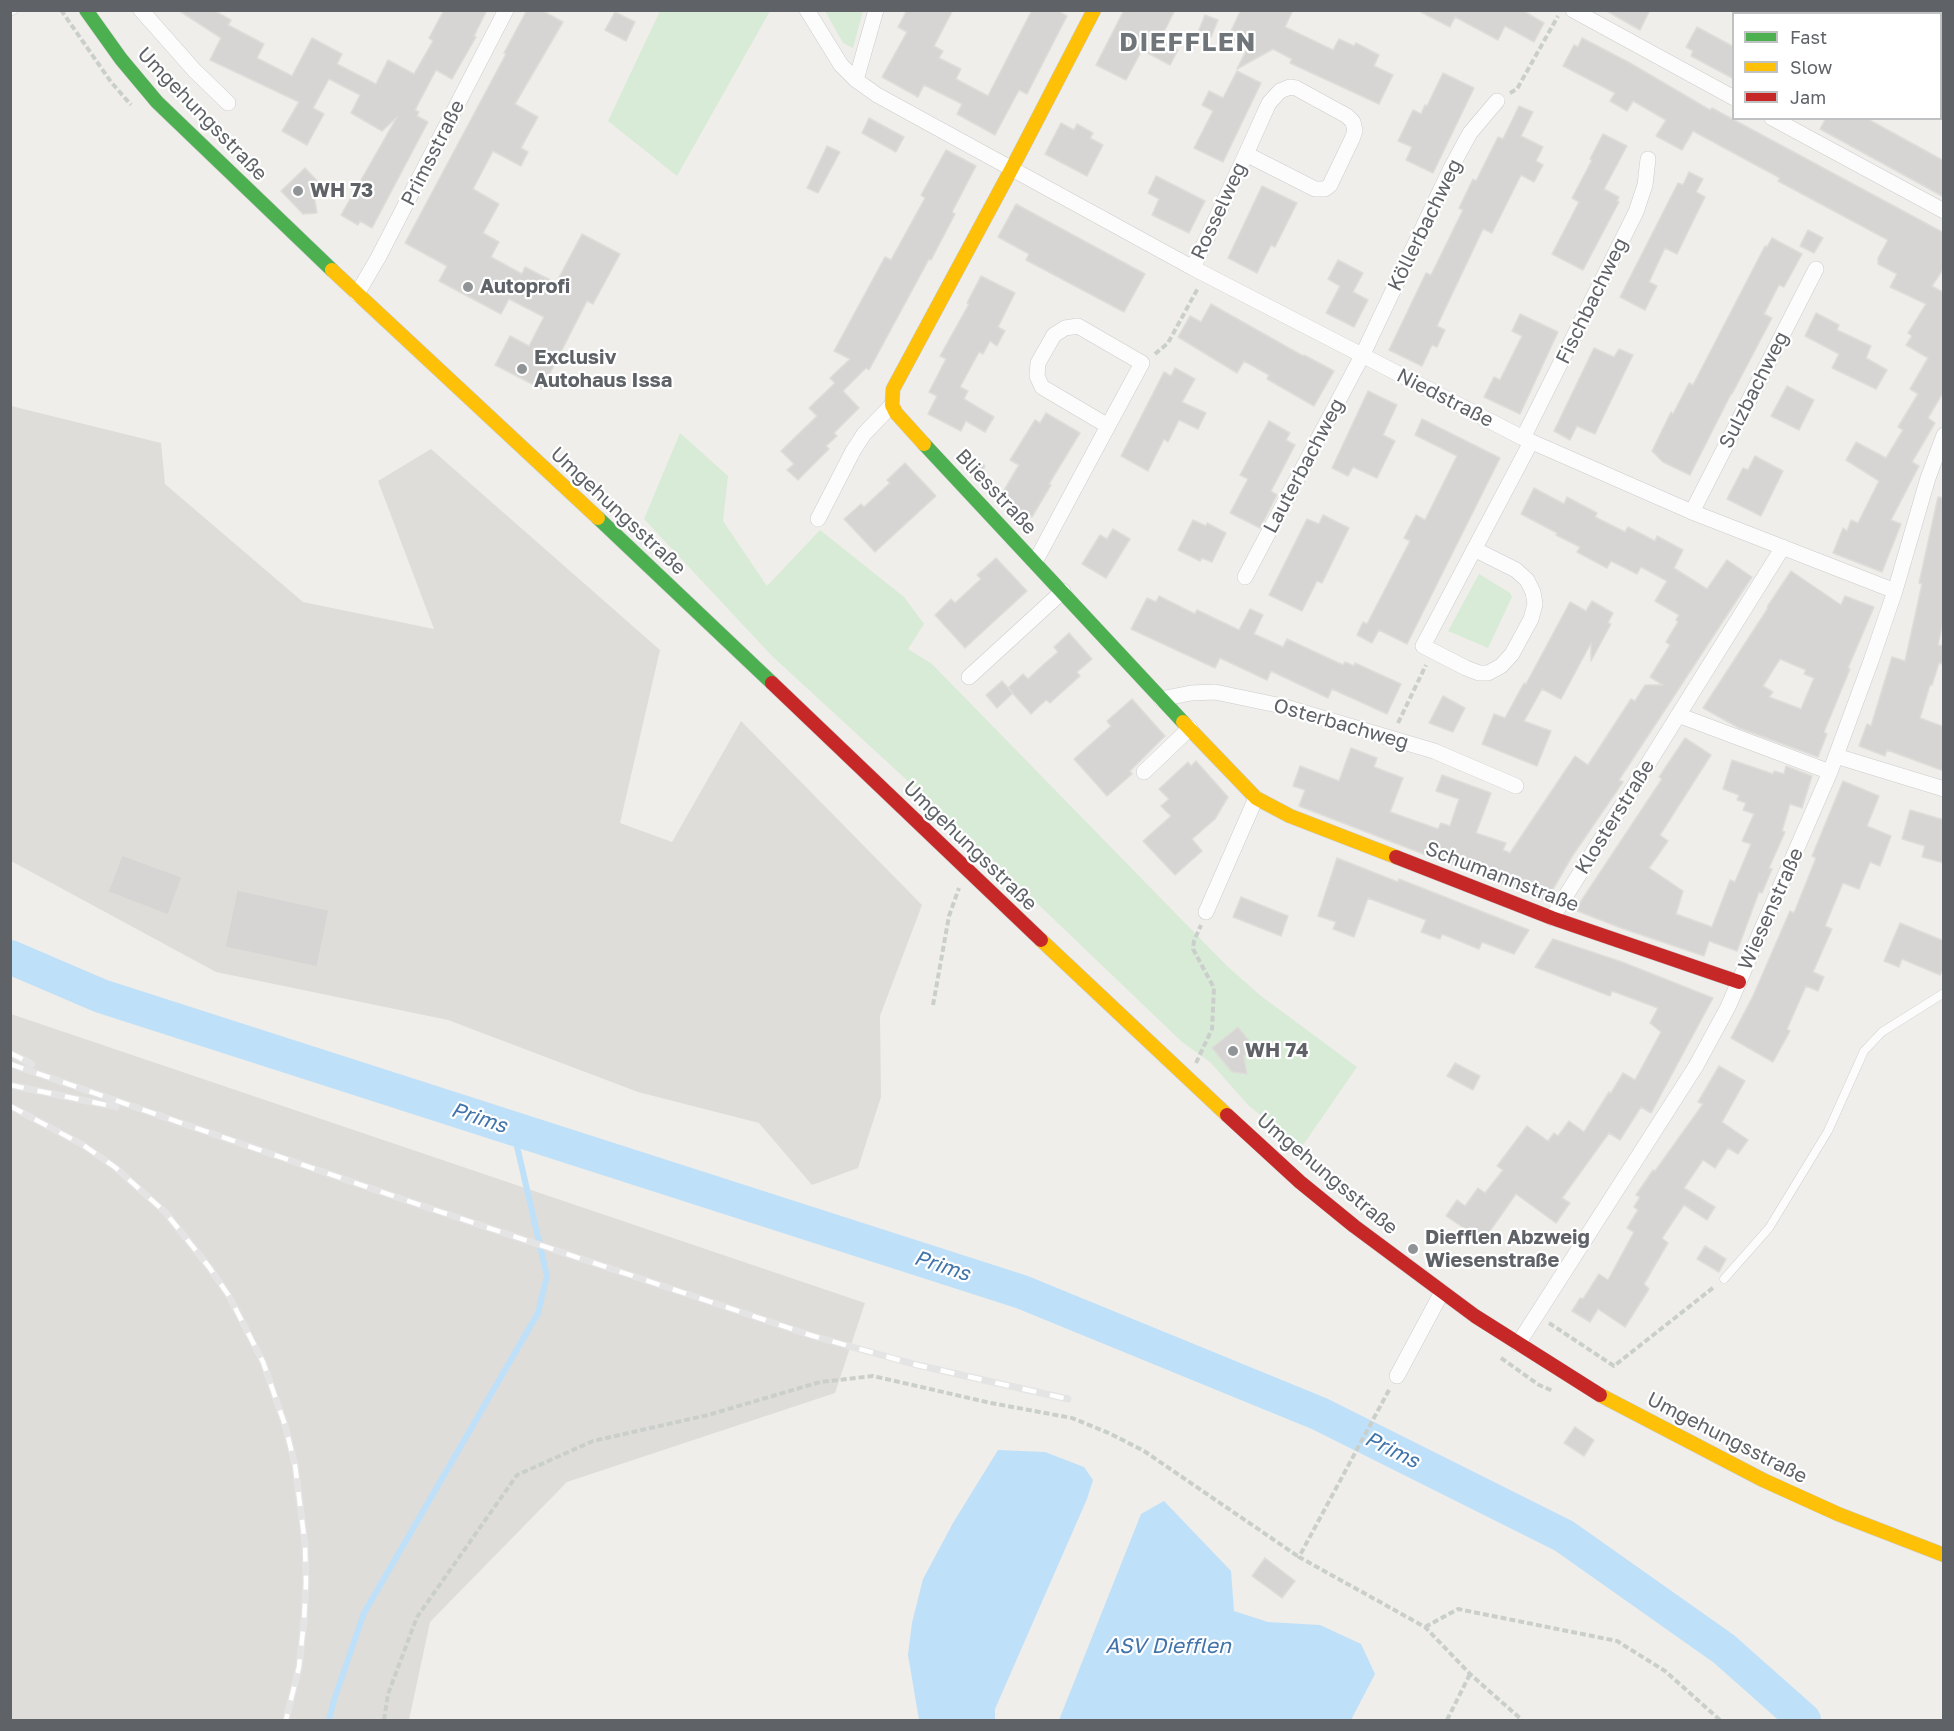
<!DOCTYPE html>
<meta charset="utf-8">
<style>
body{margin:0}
#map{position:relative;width:1954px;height:1731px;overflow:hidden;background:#efeeea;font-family:"Golos Text",sans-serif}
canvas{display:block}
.frame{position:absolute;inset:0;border:12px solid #5f6368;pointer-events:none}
.legend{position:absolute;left:1732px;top:12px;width:210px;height:108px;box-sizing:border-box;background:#fff;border:2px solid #bfc1c3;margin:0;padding:8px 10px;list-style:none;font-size:18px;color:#5f6368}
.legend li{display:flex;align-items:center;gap:12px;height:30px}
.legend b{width:30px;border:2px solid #bfc1c3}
</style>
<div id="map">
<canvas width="1954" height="1731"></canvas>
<div class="frame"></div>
<ul class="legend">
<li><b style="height:8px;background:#4caf50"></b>Fast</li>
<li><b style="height:8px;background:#ffc107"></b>Slow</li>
<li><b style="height:8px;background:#c62828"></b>Jam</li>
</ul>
</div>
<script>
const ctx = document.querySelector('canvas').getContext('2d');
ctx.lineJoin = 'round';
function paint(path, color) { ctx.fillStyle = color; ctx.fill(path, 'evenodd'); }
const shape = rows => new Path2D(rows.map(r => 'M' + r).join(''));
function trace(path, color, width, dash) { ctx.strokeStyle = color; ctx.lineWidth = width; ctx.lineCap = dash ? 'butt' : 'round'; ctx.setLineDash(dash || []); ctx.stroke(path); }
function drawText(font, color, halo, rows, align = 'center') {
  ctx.font = font + ' "Golos Text",sans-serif'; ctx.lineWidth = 4.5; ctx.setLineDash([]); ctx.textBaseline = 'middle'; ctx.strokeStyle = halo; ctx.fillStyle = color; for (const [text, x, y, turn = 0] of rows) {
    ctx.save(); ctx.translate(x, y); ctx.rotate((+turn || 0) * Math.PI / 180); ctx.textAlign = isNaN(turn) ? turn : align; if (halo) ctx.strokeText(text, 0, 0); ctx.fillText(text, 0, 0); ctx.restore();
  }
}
paint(shape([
 [11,406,161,443,165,484,303,602,434,629,378,481,431,449,660,650,620,823,672,842,741,721,922,905,880,1016,881,1097,858,1168,812,1185,759,1123,638,1092,448,1020,216,972,11,861],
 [11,1014,865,1303,835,1393,567,1482,430,1622,409,1720,11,1720]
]), '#dfddda');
paint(shape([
 [660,11,770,11,677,176,608,121],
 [825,11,863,11,853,48,843,43],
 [680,433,728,476,723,521,767,586,820,530,904,597,924,624,908,649,932,664,1227,966,1261,996,1357,1067,1301,1148,1248,1105,1210,1062,1182,1042,948,818,772,656,644,519],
 [1479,574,1510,593,1512,597,1488,648,1448,631]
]), '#d8ebd6');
paint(shape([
 [998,1450,1045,1452,1084,1467,1093,1480,1087,1499,995,1709,995,1720,919,1720,908,1655,912,1623,923,1579,953,1523],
 [1164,1501,1231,1571,1234,1611,1268,1622,1320,1625,1361,1644,1375,1674,1351,1720,1059,1720,1141,1514]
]), '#bfe0f9');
trace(shape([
 [329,1720,334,1700,364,1613,538,1313,547,1276,513,1129]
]), '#bfe0f9', 6);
trace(shape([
 [10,957,101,996,1022,1292,1320,1414,1564,1536,1724,1649,1804,1720]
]), '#bfe0f9', 34);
const building = shape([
 [178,10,213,10,231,20,228,25,264,44,257,58,292,76,312,38,342,54,337,64,376,84,388,60,414,74,433,41,429,38,444,10,487,10,474,36,476,37,452,79,436,70,415,110,419,112,417,116,428,122,372,228,360,221,358,225,341,215,397,117,382,131,351,113,360,95,329,79,313,108,324,114,307,145,282,131,299,102,210,60,221,38,178,10],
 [527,10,541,10,563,22,515,104,538,117,521,148,528,152,521,166,493,151,473,189,499,204,483,233,499,242,491,257,522,274,525,267,556,283,582,234,620,254,593,304,587,301,542,389,495,365,510,336,529,346,544,317,509,299,501,314,439,281,447,266,405,243,506,54,504,53,527,10],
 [907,10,953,10,934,46,943,51,939,58,961,69,956,79,988,96,1032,10,1057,10,1067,16,1027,94,1019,90,995,135,957,114,962,104,924,85,918,97,882,77,907,32,898,27,907,10],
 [1124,10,1175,10,1160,40,1178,50,1170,65,1142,50,1126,80,1096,65,1124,10],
 [1241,10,1293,10,1285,27,1333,50,1339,39,1354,46,1356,43,1379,55,1374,66,1393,75,1379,104,1290,63,1292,59,1273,49,1237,69,1248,47,1228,37,1241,10],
 [1417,10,1522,10,1544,23,1534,42,1505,26,1498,40,1455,17,1450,27,1417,10],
 [1605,10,1650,10,1640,30,1605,10],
 [615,12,635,22,626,41,605,30,615,12],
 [1205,15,1218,20,1211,37,1198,32,1205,15],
 [1697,27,1734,47,1734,79,1691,56,1693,51,1686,47,1697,27],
 [1582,38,1630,63,1710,110,1712,108,1944,233,1944,268,1932,286,1944,293,1944,391,1928,418,1935,423,1912,462,1919,466,1891,520,1901,524,1882,572,1833,553,1843,528,1847,531,1851,520,1858,523,1879,481,1846,460,1856,442,1886,458,1903,430,1898,427,1918,394,1910,389,1928,358,1906,345,1912,336,1908,333,1926,304,1890,287,1897,274,1878,264,1878,258,1888,240,1778,181,1780,178,1693,131,1682,150,1656,136,1666,120,1633,101,1627,111,1610,101,1615,93,1563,66,1574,45,1578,47,1582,38],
 [1237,71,1261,83,1223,162,1194,148,1213,111,1202,105,1209,91,1223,98,1237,71],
 [1443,73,1474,88,1433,173,1406,160,1412,147,1398,141,1413,110,1421,114,1425,105,1427,106,1443,73],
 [1519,106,1533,112,1521,136,1543,147,1536,161,1543,165,1534,182,1521,175,1492,233,1483,229,1437,326,1445,330,1437,347,1432,345,1422,366,1389,350,1426,273,1431,275,1463,210,1459,208,1473,179,1476,181,1498,137,1503,139,1519,106],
 [869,118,904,137,896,152,862,133,869,118],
 [1826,118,1866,118,1944,161,1944,197,1820,129,1826,118],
 [1061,123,1074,130,1077,124,1093,133,1090,138,1103,145,1087,176,1045,154,1061,123],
 [1603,134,1627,146,1604,189,1619,197,1617,201,1619,202,1583,270,1552,254,1579,202,1572,198,1592,160,1590,159,1603,134],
 [827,146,840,152,818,193,807,188,827,146],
 [946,150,976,166,952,212,955,214,931,260,929,259,869,370,866,368,843,391,859,408,834,433,837,436,826,446,829,449,798,480,787,470,794,464,781,451,817,416,809,408,835,383,830,378,850,359,834,351,885,257,891,260,925,198,921,195,946,150],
 [305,168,323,187,314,196,317,213,303,214,281,191,305,168],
 [1689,172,1703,179,1696,192,1705,197,1677,254,1665,248,1649,282,1657,286,1645,310,1620,297,1678,183,1683,185,1689,172],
 [1156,176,1205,201,1189,233,1152,215,1159,199,1148,193,1156,176],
 [1262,186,1297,203,1275,247,1271,245,1257,273,1228,258,1262,186],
 [1016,204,1145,274,1124,312,1026,260,1029,254,998,237,1016,204],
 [1808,230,1823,238,1814,253,1800,246,1808,230],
 [1772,238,1802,254,1784,287,1779,285,1764,314,1772,318,1732,394,1731,394,1690,475,1663,462,1652,451,1671,412,1673,414,1689,383,1693,385,1765,246,1767,247,1772,238],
 [1338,260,1363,273,1353,292,1368,300,1354,327,1326,313,1340,286,1328,279,1338,260],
 [981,276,1015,293,998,327,1005,331,1001,338,997,346,990,341,983,354,979,352,960,387,968,391,964,399,994,417,985,432,966,421,961,431,928,414,937,396,929,392,946,359,940,356,969,304,967,303,981,276],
 [1211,304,1303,356,1304,355,1334,371,1314,406,1267,379,1269,375,1244,361,1237,373,1178,337,1190,316,1201,322,1211,304],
 [1816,313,1839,325,1837,330,1871,346,1866,358,1887,370,1876,389,1832,368,1839,354,1805,336,1816,313],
 [1520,314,1558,332,1520,414,1484,397,1494,377,1500,380,1522,336,1512,331,1520,314],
 [1594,348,1614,357,1619,349,1633,355,1595,434,1577,426,1570,440,1554,431,1594,348],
 [1175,368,1195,379,1182,402,1206,413,1198,429,1179,420,1168,442,1164,439,1148,471,1121,456,1164,372,1171,376,1175,368],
 [1787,386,1814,400,1799,430,1771,416,1787,386],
 [1368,391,1397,405,1383,435,1395,441,1377,478,1353,467,1348,476,1332,468,1368,391],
 [1046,413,1080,433,1049,484,1051,485,1032,517,1000,497,1019,465,1010,460,1035,420,1040,423,1046,413],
 [1422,419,1500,458,1407,644,1379,630,1372,643,1357,635,1363,622,1367,624,1410,541,1404,538,1416,515,1425,520,1457,456,1415,435,1422,419],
 [1269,421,1290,433,1286,440,1295,445,1271,491,1277,495,1260,528,1230,513,1248,479,1240,475,1269,421],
 [1755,456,1783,471,1761,516,1727,499,1743,468,1748,470,1755,456],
 [972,459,985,466,977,482,966,470,972,459],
 [905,463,936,496,875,552,844,519,861,504,864,507,878,494,890,483,887,480,905,463],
 [1534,488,1564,504,1567,497,1597,513,1595,517,1625,532,1628,527,1655,541,1657,536,1683,550,1674,568,1707,589,1727,560,1752,577,1619,780,1623,782,1573,855,1546,901,1506,883,1505,885,1452,865,1299,806,1305,790,1293,786,1300,766,1339,781,1351,748,1377,758,1374,767,1403,778,1390,812,1438,829,1441,823,1450,826,1459,799,1436,791,1442,775,1491,793,1476,833,1506,843,1503,850,1510,853,1575,756,1588,765,1631,699,1635,701,1645,685,1663,685,1650,677,1670,645,1666,642,1678,622,1676,620,1679,615,1655,601,1667,581,1641,567,1637,574,1611,561,1607,568,1577,552,1580,547,1556,535,1557,533,1521,514,1534,488],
 [1938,497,1944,498,1944,618,1938,645,1944,646,1944,655,1942,664,1939,663,1932,685,1930,685,1920,718,1944,727,1944,771,1887,750,1885,756,1859,746,1867,724,1871,726,1892,657,1905,661,1922,584,1919,583,1938,497],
 [1323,515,1349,528,1322,583,1317,581,1302,611,1269,595,1307,519,1319,524,1323,515],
 [1193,520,1206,526,1207,523,1226,533,1212,562,1202,558,1200,561,1178,550,1193,520],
 [1113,529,1130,539,1106,578,1082,564,1100,535,1107,539,1113,529],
 [996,558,1027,591,965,648,935,615,951,599,955,603,969,590,981,579,977,575,996,558],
 [1791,571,1841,605,1845,596,1874,607,1848,668,1850,669,1824,732,1827,734,1818,757,1739,728,1703,708,1768,608,1767,607,1791,571],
 [1780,659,1806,670,1804,674,1814,678,1801,709,1769,697,1773,692,1763,686,1780,659],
 [1159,596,1195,614,1197,610,1239,630,1250,609,1263,615,1254,634,1283,647,1287,639,1343,665,1345,662,1354,666,1355,663,1401,684,1387,714,1332,689,1328,698,1271,671,1267,680,1220,658,1215,668,1131,629,1147,598,1156,602,1159,596],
 [1592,601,1613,613,1608,623,1611,624,1591,661,1591,643,1561,699,1542,689,1524,721,1551,731,1537,766,1482,744,1494,714,1505,718,1524,683,1526,684,1570,602,1586,611,1592,601],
 [1069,633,1092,659,1077,672,1080,676,1050,703,1046,700,1031,714,1008,688,1023,674,1028,679,1043,665,1058,652,1054,647,1069,633],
 [1002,681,1013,693,997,708,986,695,1002,681],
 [1443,696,1465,708,1453,732,1429,723,1443,696],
 [1132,699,1165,736,1130,771,1132,774,1107,796,1074,759,1111,726,1107,721,1132,699],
 [1685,738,1711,755,1660,835,1668,841,1649,868,1683,891,1676,914,1712,927,1730,880,1735,882,1751,844,1742,841,1754,814,1743,810,1746,803,1737,800,1739,795,1723,789,1732,760,1773,774,1774,771,1784,774,1786,766,1812,776,1802,808,1790,804,1782,831,1785,832,1769,868,1772,869,1762,893,1759,892,1737,951,1709,941,1704,956,1621,928,1575,910,1662,779,1659,777,1685,738],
 [1196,761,1228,797,1215,819,1192,839,1202,851,1175,875,1143,841,1171,816,1161,806,1169,799,1159,789,1188,762,1191,766,1196,761],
 [1843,781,1879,796,1867,826,1891,836,1880,866,1870,862,1859,889,1843,883,1825,926,1832,929,1813,972,1824,977,1818,991,1806,986,1787,1029,1790,1031,1773,1062,1731,1038,1753,996,1790,911,1794,913,1816,858,1812,856,1843,781],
 [1910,810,1944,820,1944,863,1922,857,1925,846,1902,839,1910,810],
 [122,855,182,877,168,915,108,892,122,855],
 [1337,858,1398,882,1399,879,1529,930,1514,954,1482,942,1479,949,1442,934,1440,939,1421,932,1426,920,1368,898,1354,937,1333,929,1336,922,1318,916,1337,858],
 [237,890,329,910,317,967,225,947,237,890],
 [1241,897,1288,916,1281,936,1233,917,1241,897],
 [1900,923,1944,941,1944,967,1940,975,1902,959,1899,967,1884,961,1900,923],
 [1553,939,1622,962,1713,998,1651,1113,1641,1107,1620,1140,1609,1133,1562,1198,1570,1203,1556,1223,1516,1194,1483,1241,1446,1216,1457,1200,1465,1206,1478,1188,1485,1193,1503,1170,1497,1166,1527,1126,1548,1141,1554,1133,1558,1136,1569,1121,1584,1132,1609,1092,1611,1093,1623,1073,1635,1080,1661,1032,1650,1023,1658,1008,1612,991,1610,996,1535,967,1553,939],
 [1238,1027,1255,1048,1244,1056,1247,1074,1232,1072,1212,1048,1238,1027],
 [1455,1063,1480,1076,1473,1090,1447,1076,1455,1063],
 [1719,1066,1745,1081,1722,1122,1748,1140,1738,1154,1728,1148,1715,1168,1703,1160,1684,1188,1715,1207,1707,1220,1684,1205,1662,1238,1668,1243,1644,1284,1649,1289,1625,1327,1598,1309,1590,1322,1572,1311,1580,1298,1583,1299,1599,1274,1608,1280,1634,1232,1627,1228,1638,1210,1634,1207,1640,1197,1636,1195,1653,1170,1655,1171,1703,1104,1698,1102,1719,1066],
 [1705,1246,1726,1259,1719,1272,1697,1259,1705,1246],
 [1575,1427,1594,1440,1584,1456,1564,1443,1575,1427],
 [1265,1558,1295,1581,1282,1598,1252,1576,1265,1558]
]);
paint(building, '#d6d5d3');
trace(building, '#deddd9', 1.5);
const lane = shape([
 [10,12,14,10],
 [1724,1279,1769,1228,1828,1131,1864,1051,1882,1032,1944,993]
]);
const street = shape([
 [141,10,194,70,228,103],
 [807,10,841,65,856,80,877,95,1193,268,1523,438,1692,512,1895,591],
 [1573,10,1734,98],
 [856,80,876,10],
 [1772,118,1944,211],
 [1193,268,1246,154,1269,103,1280,91,1290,87,1296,88,1347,116,1353,122,1355,131,1352,139,1330,185,1325,189,1315,189,1246,154],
 [357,294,378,258,506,10],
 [1523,438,1636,212,1645,185,1648,159],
 [1692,512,1816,269],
 [818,519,853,451,864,434,892,405],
 [1474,549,1516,570,1527,580,1533,592,1535,604,1531,619,1512,654,1501,666,1488,673,1479,673,1466,668,1423,646,1531,442],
 [1035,562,1108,426,1142,363,1078,326,1065,328,1054,335,1038,363,1037,376,1042,387,1108,426],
 [1245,577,1362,356,1452,166,1470,133,1497,101],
 [969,677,1063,591],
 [1161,699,1191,693,1215,692,1282,706,1434,751,1516,786],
 [1678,715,1830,772],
 [1836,756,1944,789],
 [1144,772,1190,728],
 [1206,912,1256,798],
 [1552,918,1783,547],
 [1518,1344,1696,1066,1728,1007,1830,772,1871,661,1895,591,1928,478,1944,435],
 [1397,1376,1442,1292]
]);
const fast = shape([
 [86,10,121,59,157,102,332,270],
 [924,444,1183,722],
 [598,518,772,683]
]);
const slow = shape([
 [332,270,598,518],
 [924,444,896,413,892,405,893,389,1012,168,1094,10],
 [1183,722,1256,798,1290,816,1396,857],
 [1041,940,1227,1115],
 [1600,1395,1763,1480,1838,1514,1944,1555]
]);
const jam = shape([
 [772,683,1041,940],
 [1396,857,1552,918,1739,982],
 [1227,1115,1300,1182,1354,1226,1475,1316,1600,1395]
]);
trace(lane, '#cbcccc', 9);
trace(street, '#cbcccc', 16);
trace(fast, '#cacacb', 15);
trace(slow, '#cacacb', 15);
trace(jam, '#cacacb', 15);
trace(shape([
 [61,10,111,82,131,105],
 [1510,93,1517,89,1558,16],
 [1155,354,1168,343,1198,288],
 [1398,723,1426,665],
 [933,1005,949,916,959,888],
 [1196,1063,1212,1029,1214,988,1193,949,1194,941,1201,925],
 [1549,1323,1614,1366,1714,1287],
 [1501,1358,1539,1385,1553,1391],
 [1389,1390,1299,1557,1425,1627,1470,1674,1522,1720],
 [1425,1627,1458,1609,1617,1641,1665,1671,1720,1720],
 [384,1720,388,1694,417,1617,517,1475,593,1441,708,1415,820,1382,873,1376,991,1403,1072,1418,1111,1434,1144,1451,1299,1557],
 [1447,1720,1470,1674]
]), '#cacfcc', 4, [6, 3]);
trace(lane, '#fdfcfc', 8);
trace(street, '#fdfcfc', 15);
trace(fast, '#4caf50', 14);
trace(slow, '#ffc107', 14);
trace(jam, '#c62828', 14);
const rail = shape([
 [10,1053,32,1064],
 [10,1064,402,1199,813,1336,917,1365,1068,1399],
 [10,1085,116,1107],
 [10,1106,83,1145,116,1168,165,1212,209,1267,229,1296,263,1362,285,1425,295,1465,305,1544,306,1582,304,1621,299,1667,286,1720]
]);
trace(rail, '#e4e4e4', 7);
trace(rail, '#fff', 4.5, [14]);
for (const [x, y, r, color] of [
 [298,191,6,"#919496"],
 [468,287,6,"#919496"],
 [522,369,6,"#919496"],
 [1233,1051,6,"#919496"],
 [1413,1249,6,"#919496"]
]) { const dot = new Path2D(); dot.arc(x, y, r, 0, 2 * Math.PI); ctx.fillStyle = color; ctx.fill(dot); trace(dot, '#fff', 2); }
drawText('20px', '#5f6368', '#fff', [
 ["Umgehungsstraße",202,114,46],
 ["Primsstraße",433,153,-63],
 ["Rosselweg",1219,211,-65],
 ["Köllerbachweg",1425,225,-64],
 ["Fischbachweg",1592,301,-64],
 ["Sulzbachweg",1754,390,-63],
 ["Niedstraße",1445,398,27],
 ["Lauterbachweg",1304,466,-62],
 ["Bliesstraße",996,492,47],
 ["Umgehungsstraße",618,511,43],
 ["Osterbachweg",1341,724,16],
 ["Klosterstraße",1615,817,-58],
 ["Umgehungsstraße",970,846,44],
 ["Schumannstraße",1502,877,21],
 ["Wiesenstraße",1771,909,-66],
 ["Umgehungsstraße",1327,1174,40],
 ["Umgehungsstraße",1727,1438,27]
]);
drawText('bold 20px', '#5f6368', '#fff', [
 ["WH 73",310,191],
 ["Autoprofi",480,287],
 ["Exclusiv",534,358],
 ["Autohaus Issa",534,381],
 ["WH 74",1245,1051],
 ["Diefflen Abzweig",1425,1238],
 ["Wiesenstraße",1425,1261]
], 'left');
drawText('italic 21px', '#4174aa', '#fff', [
 ["Prims",479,1118,18],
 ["Prims",942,1266,18],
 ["Prims",1392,1450,26],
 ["ASV Diefflen",1168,1646]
]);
ctx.letterSpacing = '1.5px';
drawText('bold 26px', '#70757a', '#fff', [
 ["DIEFFLEN",1188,43]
]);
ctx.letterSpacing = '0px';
</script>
